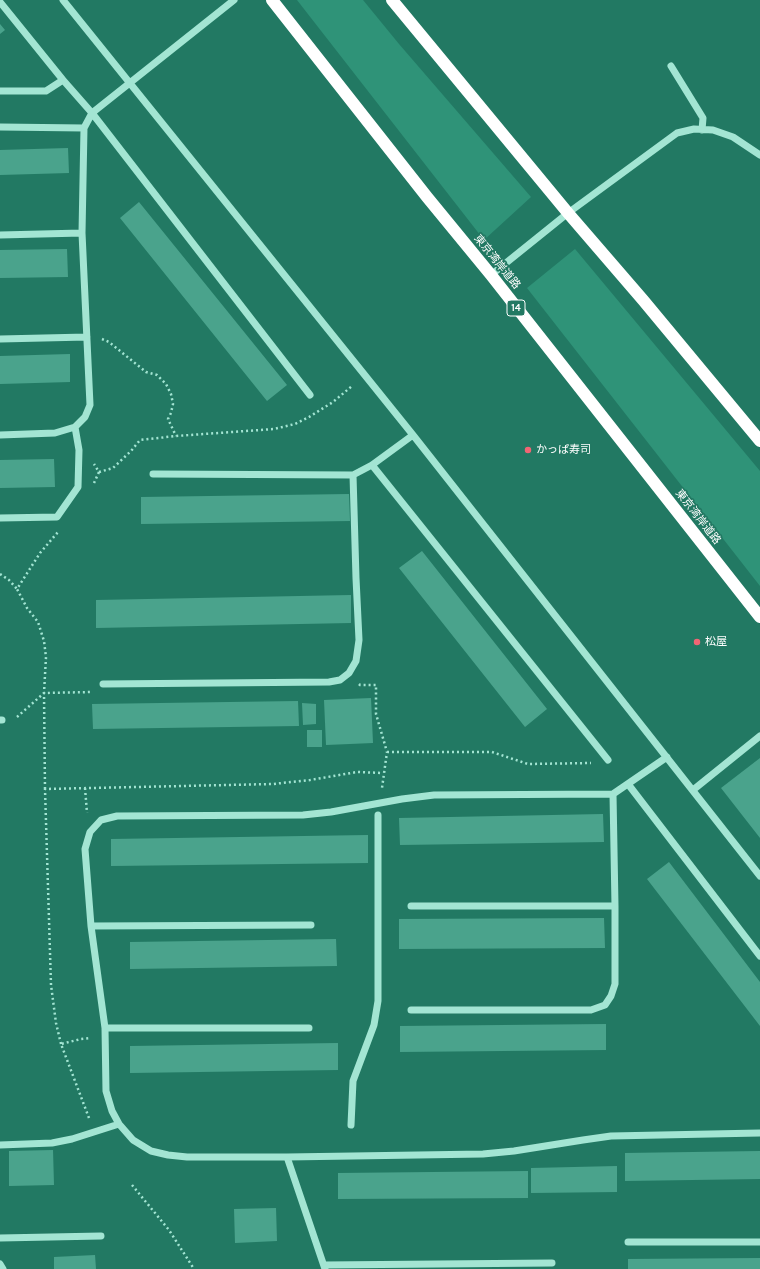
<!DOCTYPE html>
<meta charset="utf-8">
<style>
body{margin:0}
canvas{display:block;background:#227963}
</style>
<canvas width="760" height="1269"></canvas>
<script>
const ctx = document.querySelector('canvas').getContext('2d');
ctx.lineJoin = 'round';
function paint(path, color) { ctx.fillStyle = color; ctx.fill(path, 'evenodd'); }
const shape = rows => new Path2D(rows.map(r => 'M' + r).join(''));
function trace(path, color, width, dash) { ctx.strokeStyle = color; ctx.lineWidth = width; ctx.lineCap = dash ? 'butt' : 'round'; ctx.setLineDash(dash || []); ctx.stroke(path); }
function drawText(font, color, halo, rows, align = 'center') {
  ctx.font = font + ' Karla,"Noto Sans JP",sans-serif'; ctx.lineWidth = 3.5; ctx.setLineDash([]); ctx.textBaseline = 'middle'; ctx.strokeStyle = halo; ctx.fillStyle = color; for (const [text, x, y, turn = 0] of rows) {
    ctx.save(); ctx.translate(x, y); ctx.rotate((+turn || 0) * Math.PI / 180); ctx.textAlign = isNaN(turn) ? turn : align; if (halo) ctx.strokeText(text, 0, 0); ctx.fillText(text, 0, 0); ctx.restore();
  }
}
paint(shape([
 [297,0,363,0,399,44,531,197,484,240],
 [575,249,760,471,760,586,527,288]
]), '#2f9378');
paint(shape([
 [0,24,5,30,0,34],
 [68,148,69,173,0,175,0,150],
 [139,202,287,385,267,401,120,218],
 [67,249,68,277,0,278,0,250],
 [70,354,70,382,0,384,0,356],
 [54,459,55,487,0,488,0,460],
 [349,494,350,521,141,524,141,497],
 [422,551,547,709,525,727,399,568],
 [351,595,351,623,96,628,96,600],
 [371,698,373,743,326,745,324,700],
 [298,701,299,726,93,729,92,704],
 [302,703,316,704,316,724,303,725],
 [307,730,322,730,322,747,307,747],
 [760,758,760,838,721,788],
 [603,814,604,842,400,845,399,818],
 [368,835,368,863,111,866,111,839],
 [669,862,760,982,760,1026,647,879],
 [604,918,605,948,399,949,399,919],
 [336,939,337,966,130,969,130,942],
 [606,1024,606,1050,400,1052,400,1026],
 [338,1043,338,1070,130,1073,130,1046],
 [53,1150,54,1185,9,1186,9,1151],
 [760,1151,760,1179,625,1181,625,1153],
 [617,1166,617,1192,531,1193,531,1168],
 [528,1171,528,1198,338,1199,338,1173],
 [276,1208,277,1241,235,1243,234,1209],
 [95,1255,96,1269,54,1269,54,1257],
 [760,1258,760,1269,628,1269,628,1259]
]), '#4aa38c');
trace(shape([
 [102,339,109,342,146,372,157,375,166,384,171,394,173,404,171,413,168,419,176,436],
 [99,472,113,468,131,451,140,440,176,436,274,429,295,424,309,417,333,402,352,386],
 [94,483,99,472,94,464],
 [0,574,9,580,17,589],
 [359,684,360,685,376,685,376,714,387,752,382,788],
 [17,717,44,693,91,692],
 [387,752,492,752,528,764,591,763],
 [85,788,87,813],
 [45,789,44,693,46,657,44,641,38,622,27,608,17,589,40,553,58,532],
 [61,1044,56,1023,51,985,45,789,273,784,310,780,357,772,383,773],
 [89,1118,61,1044,81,1039,90,1038],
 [132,1185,169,1230,194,1269]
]), '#a3e5d3', 2.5, [2, 3]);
trace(shape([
 [63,0,413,435,760,876],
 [0,2,63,80,92,113,310,395],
 [671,66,703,118,702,130],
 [0,91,46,91,63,80],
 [0,127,84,128],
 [0,235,82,233],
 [491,275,568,213,677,133,694,129,713,130,733,137,760,155],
 [0,339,87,337],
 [0,435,55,433,75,427,85,417,90,405,82,233,84,128,92,113,234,0],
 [372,465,608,760],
 [153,474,353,475,372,465,413,435],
 [0,518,57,517,78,487,79,450,75,427],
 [103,684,329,682,340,680,349,673,356,661,359,640,356,578,353,475],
 [0,720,2,720],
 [667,757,613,794,434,795,402,799,331,812,303,815,117,816,101,820,90,832,85,849,91,926,105,1028,106,1091,112,1111,119,1124,133,1140,151,1151,168,1155,187,1157,287,1157,483,1154,514,1151,583,1140,611,1136,760,1133],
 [628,784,760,956],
 [693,790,760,736],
 [411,906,615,906],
 [91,926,311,925],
 [411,1010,591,1010,605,1005,611,996,615,984,615,906,613,794],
 [105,1028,309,1028],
 [351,1125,353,1081,374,1025,378,1001,378,815],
 [0,1145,52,1143,72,1139,119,1124],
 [287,1157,325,1269],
 [0,1238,101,1236],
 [628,1242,760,1242],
 [0,1264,3,1269],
 [324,1265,552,1263]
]), '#a3e5d3', 7);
trace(shape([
 [272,0,427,197,491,275,760,617],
 [392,0,568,213,643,300,760,441]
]), '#fff', 12);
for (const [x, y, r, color] of [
 [528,450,4,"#f16574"],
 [697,642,4,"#f16574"]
]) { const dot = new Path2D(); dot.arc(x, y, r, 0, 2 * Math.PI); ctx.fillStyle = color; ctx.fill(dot); trace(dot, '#227963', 1.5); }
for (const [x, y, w] of [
 [516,308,18]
]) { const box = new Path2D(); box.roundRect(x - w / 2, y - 8, w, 16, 3); ctx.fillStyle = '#227963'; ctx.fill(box); trace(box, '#fff', 1); }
drawText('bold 10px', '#fff', null, [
 ["14",516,308]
]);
drawText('11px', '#fff', '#227963', [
 ["東京湾岸道路",497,262,51],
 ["東京湾岸道路",698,517,52]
]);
drawText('11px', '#fff', '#227963', [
 ["かっぱ寿司",536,450],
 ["松屋",705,642]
], 'left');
</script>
